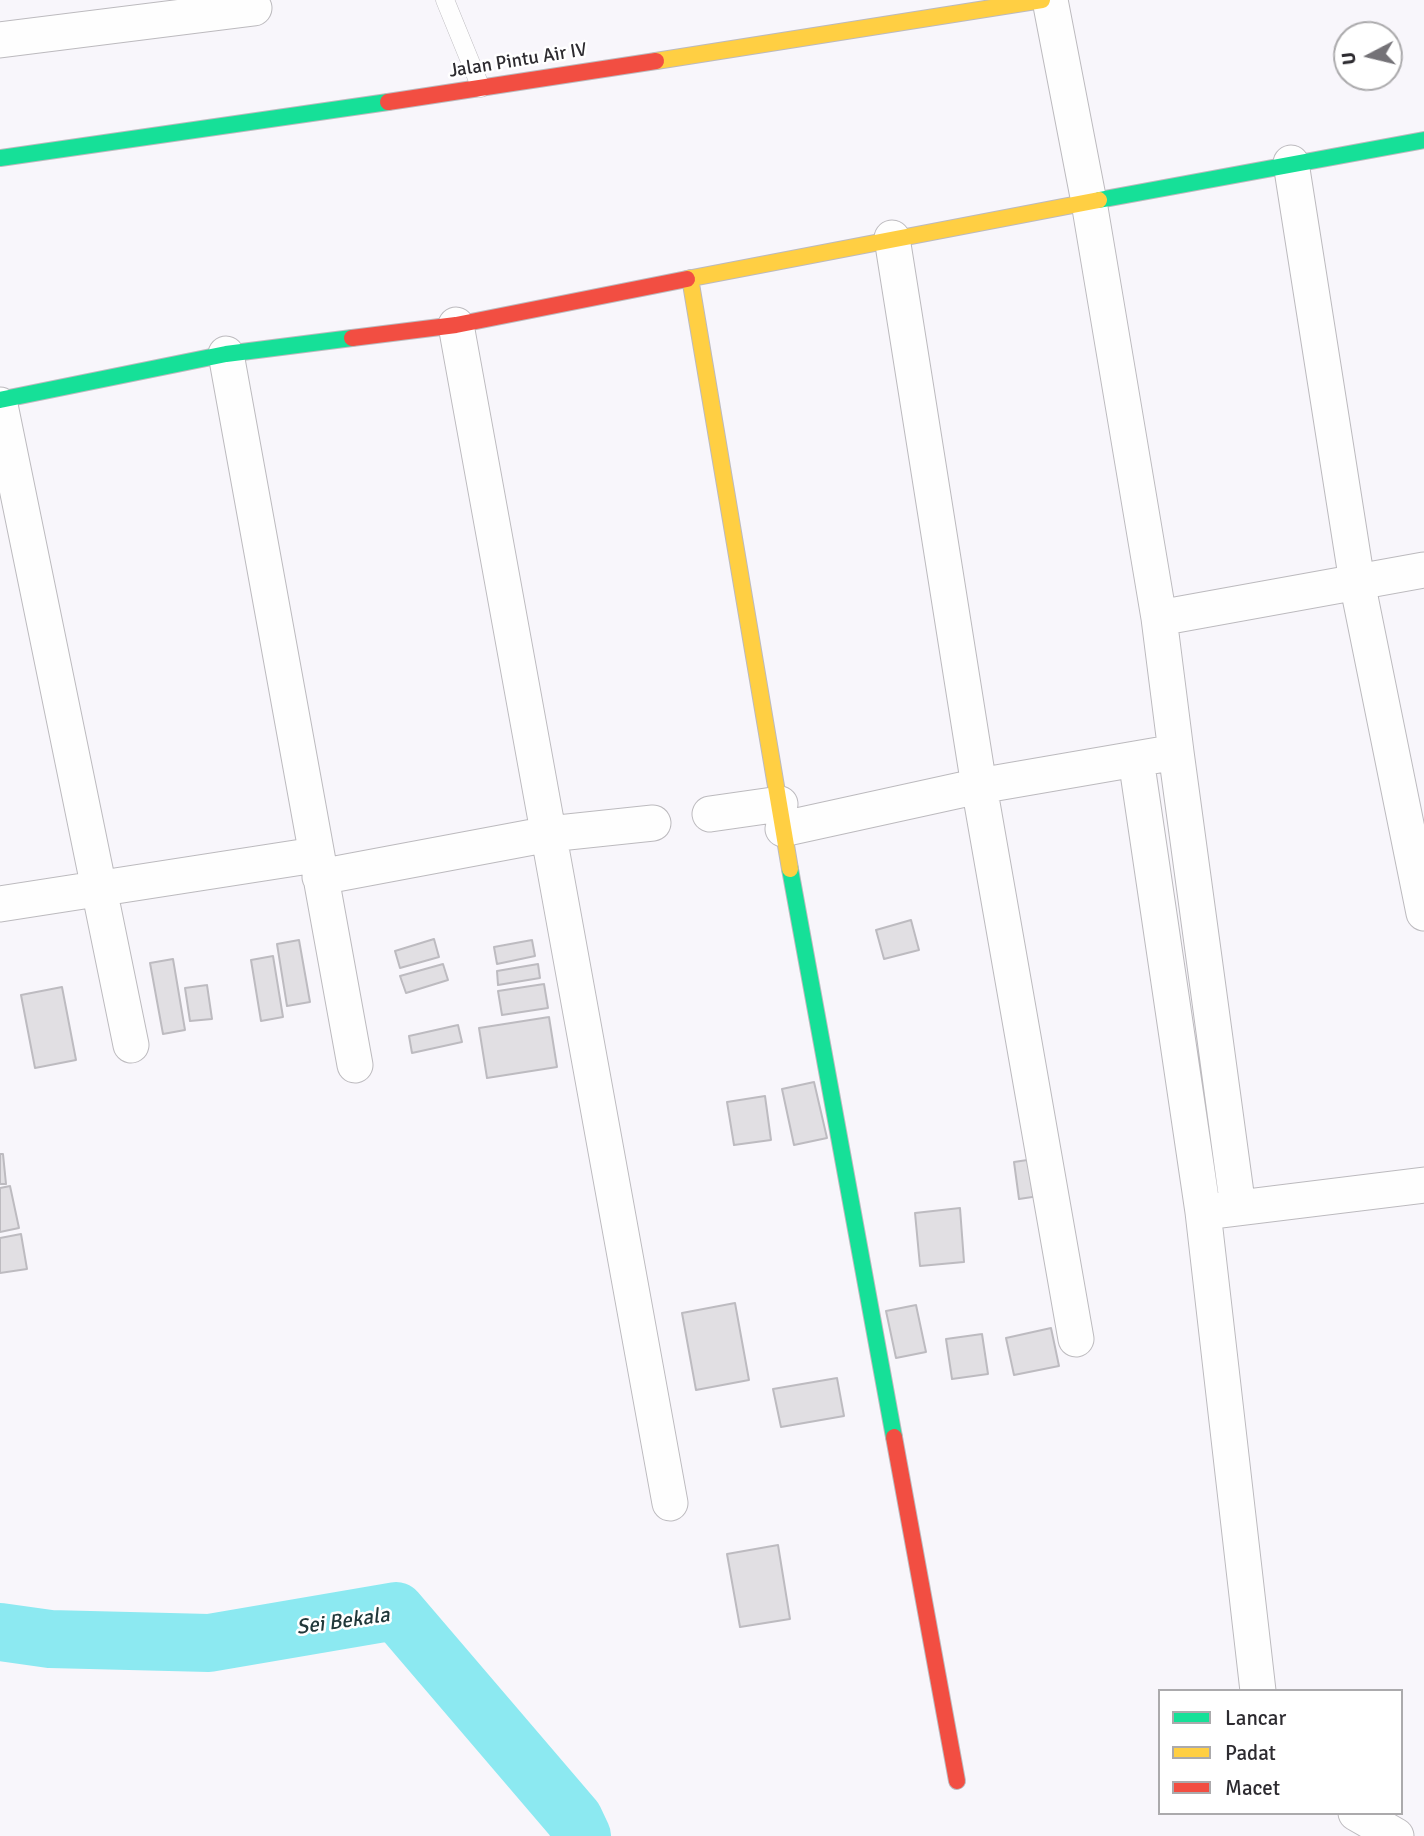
<!DOCTYPE html>
<style>
body{margin:0}
#map{position:relative;width:1424px;height:1836px;overflow:hidden;background:#f8f6fb;font-family:Signika,sans-serif}
canvas{display:block}
.legend{position:absolute;left:1158px;top:1689px;width:245px;height:126px;box-sizing:border-box;background:#fff;border:2px solid #abaaac;margin:0;padding:9px 12px;list-style:none;font-size:21px;color:#2d2b30}
.legend li{display:flex;align-items:center;gap:14px;height:35px}
.legend b{width:35px;border:2px solid #abaaac}
.north{position:absolute;left:1333px;top:21px;width:70px;height:70px;box-sizing:border-box;background:#fff;border:2px solid #abaaac;border-radius:50%;rotate:263deg;font-size:19px;font-weight:700;line-height:28px;text-align:center;color:#2d2b30}
.north::after{content:'';display:block;margin:auto;width:24px;height:32px;background:#747277;clip-path:polygon(50% 0,100% 100%,50% 72%,0 100%)}
</style>
<div id="map">
<canvas width="1424" height="1836"></canvas>
<ul class="legend">
<li><b style="height:9px;background:#16e098"></b>Lancar</li>
<li><b style="height:9px;background:#ffcf43"></b>Padat</li>
<li><b style="height:9px;background:#f24e42"></b>Macet</li>
</ul>
<div class="north">U</div>
</div>
<script>
const ctx = document.querySelector('canvas').getContext('2d');
ctx.lineJoin = 'round';
const shape = rows => new Path2D(rows.map(r => 'M' + r).join(''));
function trace(path, color, width, dash) { ctx.strokeStyle = color; ctx.lineWidth = width; ctx.lineCap = dash ? 'butt' : 'round'; ctx.setLineDash(dash || []); ctx.stroke(path); }
function paint(path, color) { ctx.fillStyle = color; ctx.fill(path, 'evenodd'); }
function drawText(font, color, halo, rows, align = 'center') {
  ctx.font = font + ' Signika,sans-serif'; ctx.lineWidth = 5; ctx.setLineDash([]); ctx.textBaseline = 'middle'; ctx.strokeStyle = halo; ctx.fillStyle = color; for (const [text, x, y, turn = 0] of rows) {
    ctx.save(); ctx.translate(x, y); ctx.rotate((+turn || 0) * Math.PI / 180); ctx.textAlign = isNaN(turn) ? turn : align; if (halo) ctx.strokeText(text, 0, 0); ctx.fillText(text, 0, 0); ctx.restore();
  }
}
trace(shape([
 [0,1632,50,1639,209,1643,396,1611,574,1819,582,1836]
]), '#8ce9f1', 58);
const building = shape([
 [911,920,919,950,884,959,876,930,911,920],
 [434,939,439,957,400,968,395,951,434,939],
 [299,940,310,1002,287,1006,277,944,299,940],
 [532,940,535,956,497,964,494,947,532,940],
 [273,956,283,1017,261,1021,251,960,273,956],
 [173,959,185,1030,163,1034,150,963,173,959],
 [443,964,448,980,406,993,400,976,443,964],
 [538,964,540,978,498,985,497,971,538,964],
 [544,984,548,1008,502,1015,498,991,544,984],
 [207,985,212,1019,190,1021,185,988,207,985],
 [62,987,76,1060,35,1068,21,995,62,987],
 [549,1017,557,1067,487,1078,479,1028,549,1017],
 [458,1025,462,1042,412,1053,409,1036,458,1025],
 [814,1082,827,1138,794,1145,782,1089,814,1082],
 [765,1096,771,1140,734,1145,727,1102,765,1096],
 [0,1154,3,1154,6,1184,0,1184,0,1154],
 [1034,1159,1039,1196,1019,1199,1014,1162,1034,1159],
 [10,1186,19,1228,0,1232,0,1188,10,1186],
 [960,1208,964,1262,920,1266,915,1213,960,1208],
 [21,1234,27,1269,0,1273,0,1238,21,1234],
 [735,1303,749,1380,696,1390,682,1313,735,1303],
 [916,1305,926,1352,896,1358,886,1311,916,1305],
 [1051,1328,1059,1366,1014,1375,1006,1338,1051,1328],
 [982,1334,988,1374,952,1379,946,1339,982,1334],
 [837,1378,844,1416,781,1427,773,1389,837,1378],
 [778,1545,790,1619,740,1627,727,1554,778,1545]
]);
paint(building, '#e1dfe3');
trace(building, '#bdbbc0', 2);
const lane = shape([
 [445,0,481,88]
]);
const street = shape([
 [0,40,254,8],
 [1291,163,1357,582,1424,913],
 [892,238,979,786,1076,1339],
 [456,325,670,1503],
 [226,354,355,1065],
 [0,405,131,1045],
 [1159,618,1424,570],
 [1176,752,1238,1208],
 [1136,759,1203,1212,1258,1691],
 [710,814,780,804],
 [783,829,979,786,1176,752,1159,618,1089,202,1050,0],
 [320,877,549,834,653,823],
 [0,904,315,855],
 [1214,1211,1424,1185],
 [1356,1813,1396,1836]
]);
const fast = shape([
 [0,158,388,102],
 [1099,200,1424,140],
 [0,400,226,354,352,338],
 [790,869,894,1437]
]);
const slow = shape([
 [656,61,1042,0],
 [690,278,790,869],
 [687,279,1099,200]
]);
const jam = shape([
 [388,102,656,61],
 [352,338,456,325,687,279],
 [894,1437,957,1781]
]);
trace(lane, '#bcbabe', 19);
trace(street, '#bcbabe', 37);
trace(fast, '#bcbabe', 18);
trace(slow, '#bcbabe', 18);
trace(jam, '#bcbabe', 18);
trace(lane, '#fefefe', 18);
trace(street, '#fefefe', 35);
trace(fast, '#16e098', 16);
trace(slow, '#ffcf43', 16);
trace(jam, '#f24e42', 16);
drawText('19px', '#2d2b30', '#fff', [
 ["Jalan Pintu Air IV",518,61,-9]
]);
drawText('italic 21px', '#21383a', '#fff', [
 ["Sei Bekala",343,1622,-8]
]);
</script>
